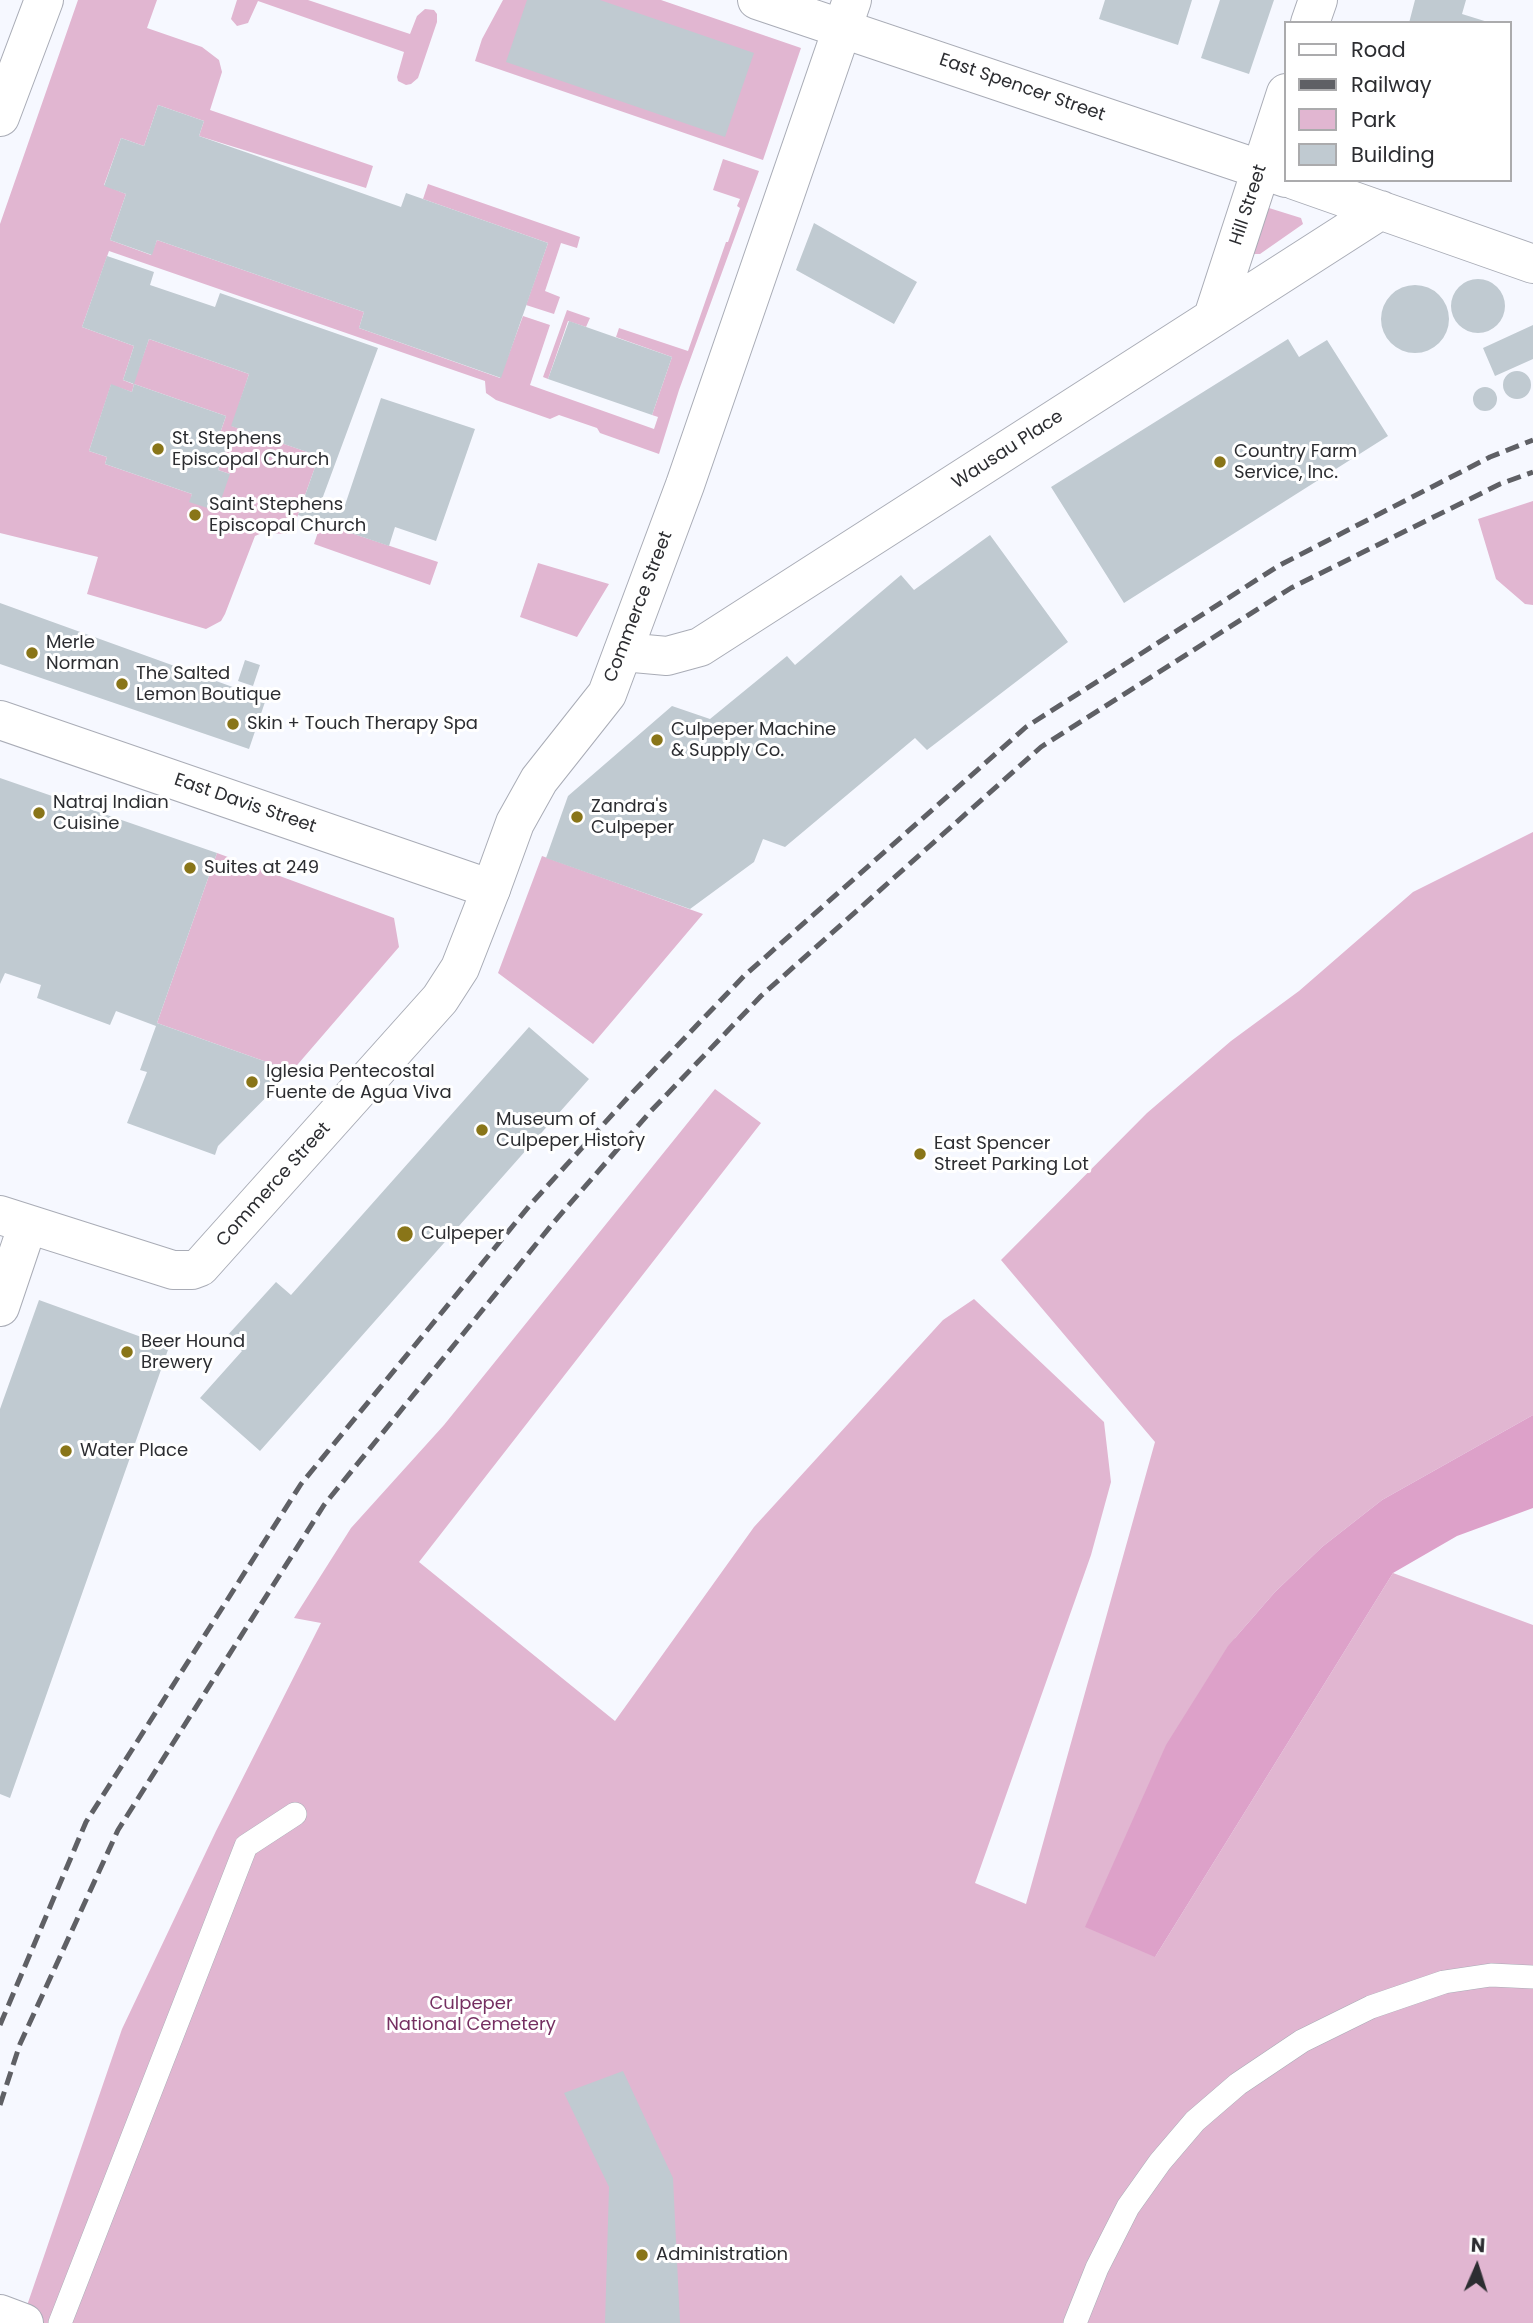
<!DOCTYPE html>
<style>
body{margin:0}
#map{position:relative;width:1533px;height:2323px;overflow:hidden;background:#f6f8ff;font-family:Poppins,sans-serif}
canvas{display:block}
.legend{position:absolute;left:1284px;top:21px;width:228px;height:161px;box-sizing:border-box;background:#fff;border:2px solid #ababad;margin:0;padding:9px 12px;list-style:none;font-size:21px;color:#2c2d31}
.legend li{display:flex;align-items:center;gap:14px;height:35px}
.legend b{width:35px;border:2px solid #ababad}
.north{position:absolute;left:1442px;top:2232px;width:70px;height:70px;-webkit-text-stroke:5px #fff;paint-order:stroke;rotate:3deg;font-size:19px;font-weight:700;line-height:28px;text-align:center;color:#2c2d31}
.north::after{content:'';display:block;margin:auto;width:24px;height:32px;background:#2c2d31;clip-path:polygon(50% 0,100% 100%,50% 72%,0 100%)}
</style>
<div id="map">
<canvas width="1533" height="2323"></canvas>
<ul class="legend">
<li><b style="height:9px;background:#fff"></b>Road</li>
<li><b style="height:9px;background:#5f6065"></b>Railway</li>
<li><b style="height:19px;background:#e1b6d1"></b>Park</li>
<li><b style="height:19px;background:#c0cad1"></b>Building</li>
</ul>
<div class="north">N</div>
</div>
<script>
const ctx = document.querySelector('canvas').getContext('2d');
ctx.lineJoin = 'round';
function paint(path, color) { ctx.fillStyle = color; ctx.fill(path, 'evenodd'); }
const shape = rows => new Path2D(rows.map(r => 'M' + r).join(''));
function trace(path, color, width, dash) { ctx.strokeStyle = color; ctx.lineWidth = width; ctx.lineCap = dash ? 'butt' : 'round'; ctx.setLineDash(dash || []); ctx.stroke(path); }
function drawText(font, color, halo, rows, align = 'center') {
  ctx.font = font + ' Poppins,sans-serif'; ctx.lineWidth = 6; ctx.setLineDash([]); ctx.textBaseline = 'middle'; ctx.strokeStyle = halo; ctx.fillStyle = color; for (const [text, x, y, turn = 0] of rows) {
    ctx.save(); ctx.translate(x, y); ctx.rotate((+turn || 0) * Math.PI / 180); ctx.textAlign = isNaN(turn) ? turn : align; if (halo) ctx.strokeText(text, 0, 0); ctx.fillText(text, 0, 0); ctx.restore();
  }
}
paint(shape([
 [78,0,157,0,147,28,202,47,219,60,222,72,210,110,373,166,366,188,199,136,204,121,158,105,144,146,121,138,104,185,126,194,110,240,151,255,157,240,364,312,359,328,500,378,523,316,550,325,530,385,654,429,658,417,652,415,672,357,616,337,619,328,688,351,726,242,728,242,740,208,737,206,740,199,713,190,723,159,759,171,679,390,659,454,600,433,597,428,559,415,550,419,496,400,486,393,485,381,109,251,82,327,134,346,123,380,133,384,149,339,249,374,232,426,319,456,298,515,290,534,262,533,255,536,225,614,221,621,206,629,87,594,98,557,0,533,0,224],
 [134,384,226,416,217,442,227,447,218,470,230,474,190,502,192,494,105,464,107,457,89,451,111,385,132,392],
 [237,0,308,0,410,34,417,16,425,9,434,10,437,14,437,22,418,78,411,84,406,85,398,81,397,77,404,52,258,1,248,23,237,26,231,19],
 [503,0,661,0,801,48,763,160,475,61,482,39],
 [428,184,580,237,577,248,561,243,545,291,560,297,554,314,526,305,548,243,423,199],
 [1269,208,1301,218,1303,224,1260,254,1252,254,1265,209],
 [567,310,590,318,586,327,568,321,548,379,543,377],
 [1533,501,1533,605,1525,604,1496,579,1478,519],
 [321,523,438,562,430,585,314,544],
 [538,563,609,584,577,637,520,617],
 [1533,832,1533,1415,1382,1500,1322,1547,1275,1592,1235,1638,1155,1957,1393,1573,1533,1625,1533,2323,21,2323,122,2029,216,1831,321,1623,294,1618,351,1528,444,1425,715,1089,761,1123,419,1562,615,1721,754,1527,943,1320,974,1299,1104,1422,1111,1482,1091,1555,975,1883,1026,1904,1155,1442,1001,1260,1147,1113,1231,1041,1299,991,1413,892],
 [217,853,394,918,399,947,292,1071,157,1023],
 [542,856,703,914,593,1044,498,973]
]), '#e1b6d1');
paint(shape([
 [1533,1415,1533,1508,1457,1536,1393,1573,1155,1957,1085,1927,1166,1745,1228,1646,1275,1592,1322,1547,1382,1500]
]), '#dda1c9');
paint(shape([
 [527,0,600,0,754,53,725,137,506,62],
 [1105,0,1192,0,1178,45,1099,19],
 [1220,0,1274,0,1249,74,1201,58],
 [1415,0,1466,0,1462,14,1491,23,1409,23],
 [158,105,204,121,199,136,254,155,401,207,406,193,548,243,501,378,359,328,364,312,157,240,152,255,110,240,126,194,104,186,121,138,144,146],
 [814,223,917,282,894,324,796,270],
 [107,256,154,272,150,285,215,307,220,293,378,348,321,502,343,511,381,398,475,429,436,541,395,527,389,546,298,515,319,456,231,426,249,374,149,339,134,384,226,416,217,442,227,446,218,470,230,474,217,511,189,502,192,494,105,464,107,457,89,451,111,384,132,392,134,384,123,380,134,346,82,327],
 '1451 306a27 27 0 1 1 54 0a27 27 0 1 1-54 0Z',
 '1381 319a34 34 0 1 1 68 0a34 34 0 1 1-68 0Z',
 [569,321,672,357,652,415,548,379],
 [1533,325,1533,359,1495,376,1483,348],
 [1288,339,1299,357,1327,340,1388,436,1124,603,1051,487],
 '1503 385a14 14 0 1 1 28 0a14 14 0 1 1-28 0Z',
 '1473 399a12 12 0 1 1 24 0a12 12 0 1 1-24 0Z',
 [990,535,1068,642,927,750,915,738,785,847,763,839,754,862,690,909,546,858,568,796,672,706,710,719,787,656,795,665,901,575,914,590],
 [0,603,266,699,249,749,0,664],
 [245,660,260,665,253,686,238,681],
 [0,778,217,853,157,1023,292,1071,218,1146,215,1155,127,1123,147,1072,140,1070,156,1026,116,1011,110,1025,37,998,41,985,5,973,0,984],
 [529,1027,589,1079,260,1451,200,1398,242,1351,226,1337,276,1282,291,1295],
 [39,1300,169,1347,10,1798,0,1794,0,1409],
 [623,2071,673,2178,680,2323,605,2323,609,2187,564,2093]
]), '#c0cad1');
const lane = shape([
 [60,2323,246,1846,295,1814],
 [1075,2323,1097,2268,1128,2207,1160,2162,1195,2121,1238,2084,1302,2041,1371,2007,1444,1982,1491,1975,1533,1977]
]);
const street = shape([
 [757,0,1286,178],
 [1310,23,1318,0],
 [0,117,44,0],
 [1294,180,1533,264],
 [1213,317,1286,93],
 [623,652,667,656,700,647,1381,210],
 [0,1215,173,1270,192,1270,200,1267,440,999,460,968,491,889],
 [0,1307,28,1224],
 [0,2314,24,2323]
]);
const secondary = shape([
 [0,720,491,889,515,823,539,780,607,694,685,485,852,0]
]);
trace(lane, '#a9acb6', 24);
trace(street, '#a9acb6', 40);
trace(secondary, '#a9acb6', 40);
trace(lane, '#fff', 23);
trace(street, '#fff', 38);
trace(secondary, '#fff', 38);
trace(shape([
 [0,2025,86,1822,301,1484,530,1205,631,1094,744,976,1026,727,1280,565,1490,457,1533,440],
 [0,2105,20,2044,118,1830,324,1505,554,1222,650,1112,761,996,1041,747,1291,588,1500,484,1533,472]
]), '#5f6065', 5, [14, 7]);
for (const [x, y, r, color] of [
 [158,449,7,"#897518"],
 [1220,462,7,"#897518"],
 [195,515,7,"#897518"],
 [32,653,7,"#897518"],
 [122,684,7,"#897518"],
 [233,724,7,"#897518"],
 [657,740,7,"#897518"],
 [39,813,7,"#897518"],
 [577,817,7,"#897518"],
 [190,868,7,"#897518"],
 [252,1082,7,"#897518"],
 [482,1130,7,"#897518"],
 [920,1154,7,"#897518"],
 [405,1234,9,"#897518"],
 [127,1352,7,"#897518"],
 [66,1451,7,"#897518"],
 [642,2255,7,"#897518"]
]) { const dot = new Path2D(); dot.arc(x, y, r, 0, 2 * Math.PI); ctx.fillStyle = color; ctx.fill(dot); trace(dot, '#fff', 2.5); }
drawText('18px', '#2c2d31', '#fff', [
 ["East Spencer Street",1022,88,19],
 ["Hill Street",1249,205,-72],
 ["Wausau Place",1008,450,-33],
 ["Commerce Street",639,607,-69],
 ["East Davis Street",245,804,19],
 ["Commerce Street",274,1185,-48]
]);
drawText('18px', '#2c2d31', '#fff', [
 ["St. Stephens",172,439],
 ["Episcopal Church",172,460],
 ["Country Farm",1234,452],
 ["Service, Inc.",1234,473],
 ["Saint Stephens",209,505],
 ["Episcopal Church",209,526],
 ["Merle",46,643],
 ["Norman",46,664],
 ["The Salted",136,674],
 ["Lemon Boutique",136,695],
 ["Skin + Touch Therapy Spa",247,724],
 ["Culpeper Machine",671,730],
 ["& Supply Co.",671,751],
 ["Natraj Indian",53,803],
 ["Cuisine",53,824],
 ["Zandra's",591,807],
 ["Culpeper",591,828],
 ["Suites at 249",204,868],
 ["Iglesia Pentecostal",266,1072],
 ["Fuente de Agua Viva",266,1093],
 ["Museum of",496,1120],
 ["Culpeper History",496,1141],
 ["East Spencer",934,1144],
 ["Street Parking Lot",934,1165],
 ["Culpeper",421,1234],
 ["Beer Hound",141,1342],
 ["Brewery",141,1363],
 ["Water Place",80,1451],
 ["Administration",656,2255]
], 'left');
drawText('18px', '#752f61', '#fff', [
 ["Culpeper",471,2004],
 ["National Cemetery",471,2025]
]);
</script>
